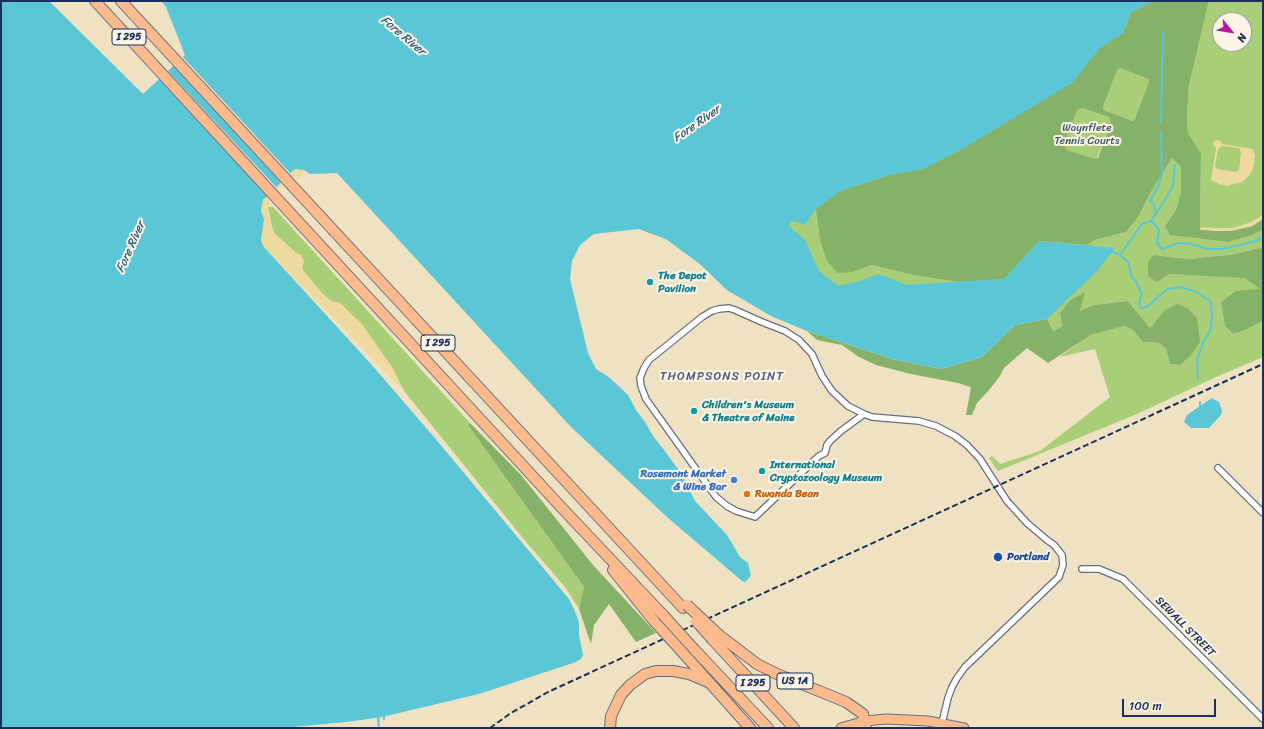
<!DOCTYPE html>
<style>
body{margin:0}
#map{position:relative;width:1264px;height:729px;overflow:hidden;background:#efe2c3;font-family:Sriracha,sans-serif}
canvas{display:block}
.frame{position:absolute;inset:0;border:2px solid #1b2f5e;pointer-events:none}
.north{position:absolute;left:1212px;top:12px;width:40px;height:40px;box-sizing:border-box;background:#fcf5e5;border:1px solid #a2a6af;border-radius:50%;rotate:120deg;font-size:11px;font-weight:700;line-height:16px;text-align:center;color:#1b2f5e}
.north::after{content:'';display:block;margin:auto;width:14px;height:18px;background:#b5179e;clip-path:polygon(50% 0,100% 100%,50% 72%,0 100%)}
.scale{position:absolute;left:1122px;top:699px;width:94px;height:18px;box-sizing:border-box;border:2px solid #1b2f5e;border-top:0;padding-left:5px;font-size:12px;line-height:14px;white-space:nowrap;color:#1b2f5e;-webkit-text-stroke:3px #fcf5e5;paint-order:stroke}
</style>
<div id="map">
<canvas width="1264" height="729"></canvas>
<div class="frame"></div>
<div class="north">N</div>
<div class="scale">100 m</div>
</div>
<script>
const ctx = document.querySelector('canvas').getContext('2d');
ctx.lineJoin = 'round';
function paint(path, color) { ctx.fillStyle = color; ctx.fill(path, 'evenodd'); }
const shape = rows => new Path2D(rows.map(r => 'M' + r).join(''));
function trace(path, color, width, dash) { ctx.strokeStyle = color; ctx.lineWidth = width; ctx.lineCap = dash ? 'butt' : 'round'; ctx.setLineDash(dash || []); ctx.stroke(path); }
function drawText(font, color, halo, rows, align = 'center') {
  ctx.font = font + ' Sriracha,sans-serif'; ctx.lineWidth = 4; ctx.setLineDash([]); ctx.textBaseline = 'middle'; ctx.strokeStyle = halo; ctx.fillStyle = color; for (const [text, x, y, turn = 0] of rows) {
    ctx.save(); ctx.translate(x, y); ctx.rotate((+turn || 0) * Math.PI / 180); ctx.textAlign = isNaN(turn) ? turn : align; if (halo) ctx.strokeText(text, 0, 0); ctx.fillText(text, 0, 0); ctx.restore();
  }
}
paint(shape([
 [1154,1,1072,83,962,149,853,272,872,265,913,275,958,282,1039,241,1087,245,1095,240,1126,232,1138,217,1151,192,1172,158,1181,167,1181,191,1176,210,1165,226,1186,237,1228,242,1250,236,1263,230,1263,247,1236,254,1189,259,1154,255,1168,274,1245,277,1261,289,1221,302,1225,326,1233,334,1245,330,1263,321,1263,357,1216,377,1137,414,998,471,989,458,992,456,1000,464,1040,451,1110,397,1095,349,1059,357,1091,335,1124,326,1133,330,1143,342,1160,343,1166,349,1170,364,1180,365,1155,322,1150,328,1128,301,1093,305,1080,311,1084,293,1063,326,1053,331,1046,319,807,331,772,316,727,290,700,264,666,239,639,229],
 [1209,1,1263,1,1263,219,1244,228,1200,230,1201,153,1188,133,1187,115,1189,85],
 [1220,20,1244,20,1244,44,1220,44],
 [1120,68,1148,79,1149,82,1136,119,1132,121,1104,110,1103,107,1117,70],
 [1082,108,1109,117,1111,123,1097,158,1094,160,1067,150,1064,145,1077,110],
 [268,207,273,207,470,423,468,425,584,587,579,609,565,587,522,537,404,391,392,367,347,310,340,303,331,301,323,294,305,274,302,269,301,255,296,253,275,234,272,227]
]), '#a8ce78');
paint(shape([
 [1154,1,1209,1,1189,85,1187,115,1188,133,1201,153,1200,229,1214,231,1231,231,1252,226,1263,219,1263,230,1250,236,1228,242,1170,235,1165,226,1176,210,1181,191,1181,167,1172,158,1151,192,1138,217,1126,232,1095,240,1087,245,1039,241,1004,279,958,282,913,275,872,265,853,272,838,273,827,261,820,239,816,209,840,191,889,175,923,169,962,149,1073,81,1100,48,1123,33,1131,12],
 [1120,68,1148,79,1149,82,1135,119,1132,121,1104,110,1103,107,1117,70],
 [1082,108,1109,117,1111,123,1098,158,1094,159,1067,150,1064,145,1077,110],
 [1263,247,1263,321,1245,330,1233,334,1225,326,1221,302,1236,291,1260,289,1245,278,1169,274,1157,282,1148,276,1148,262,1154,255,1189,259,1236,254],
 [1085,292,1080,311,1093,305,1128,301,1150,328,1165,310,1177,304,1187,308,1197,318,1200,342,1191,355,1180,365,1170,364,1166,349,1160,343,1143,342,1133,330,1124,326,1091,335,1048,363,1027,348,1004,368,1000,376,989,390,977,403,972,415,966,415,971,387,958,383,911,374,876,365,859,357,842,345,817,340,807,331,892,359,941,369,982,357,1015,325,1047,319,1053,331,1063,326,1060,314,1069,301],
 [470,423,521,475,593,565,656,633,636,642,609,604,594,625,591,644,579,609,584,587,468,425]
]), '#86b168');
paint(shape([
 [1217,140,1220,141,1222,144,1253,149,1255,156,1253,169,1249,176,1242,182,1227,186,1219,184,1211,180,1216,148,1213,144,1214,141],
 [1222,146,1239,148,1241,152,1239,170,1236,172,1218,169,1215,166,1218,149],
 [295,169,304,170,302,176,293,178,285,182,274,193,270,199,268,207,272,227,275,234,283,241,296,253,301,255,304,261,302,269,323,294,331,301,340,303,362,324,392,367,404,391,263,246,261,240,264,219,261,211,263,200],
 [1263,215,1263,219,1252,226,1231,231,1200,230,1201,227,1218,228,1232,228,1239,226,1251,222]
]), '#eeda9e');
paint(shape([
 [1,1,49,1,143,94,185,55,166,7,161,1,1154,1,1131,12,1123,33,1100,48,1072,83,962,149,923,169,889,175,840,191,816,209,805,225,794,221,791,222,789,226,805,240,819,271,838,286,857,282,879,274,907,285,1004,279,1039,241,1115,248,1096,272,1047,319,1015,325,982,357,941,369,892,359,807,331,771,316,727,290,700,264,666,239,639,229,594,234,580,245,572,261,570,279,588,353,596,369,610,378,628,395,636,410,645,422,653,436,661,446,681,473,695,501,727,535,740,557,748,563,751,576,745,582,742,581,667,517,571,427,337,173,310,174,304,170,295,169,263,200,261,211,264,219,261,240,263,246,371,364,434,437,569,599,574,609,579,622,579,635,583,655,581,659,576,662,479,694,382,717,346,722,282,728,1,728],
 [1212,398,1219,402,1222,410,1221,415,1209,428,1191,428,1184,422,1187,415]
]), '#5bc6d5');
paint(shape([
 [182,56,292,175,283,184,173,64],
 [167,70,278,189,269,197,158,78]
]), '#efe2c3');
trace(shape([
 [1161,122,1163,31],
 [1156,214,1154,205,1150,201,1158,187,1162,174,1161,131],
 [1151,221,1168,195,1173,185,1175,165],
 [1110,251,1120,255,1129,263,1131,276,1136,282,1142,293,1139,303,1141,308,1147,307,1167,289,1180,287,1197,292,1211,302,1212,318,1210,331,1203,343,1197,360,1198,379],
 [1120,255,1142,224,1151,221,1159,229,1157,243,1162,249,1179,243,1191,244,1207,249,1222,249,1245,244,1263,238],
 [1200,402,1200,406],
 [384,716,384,719],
 [378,717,379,728]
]), '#5bc6d5', 2);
const minor = shape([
 [864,414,841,431,830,441,827,445,825,453,819,456,755,517,736,511,727,506,716,497,646,399,641,386,640,378,644,368,649,360,702,317,712,311,719,309,729,308,735,310,762,322,785,331,799,340,812,354,822,376,832,391,848,406,864,414,872,417,919,421,936,426,955,436,967,445,980,459,1007,501,1027,523,1047,540,1054,545,1062,555,1063,565,1059,577,965,667,957,678,952,687,948,698,942,723],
 [1218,468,1263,513],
 [1082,569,1099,569,1123,579,1263,719]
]);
const primary = shape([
 [841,728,865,721,886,719,928,721,964,728]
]);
const motorway = shape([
 [95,1,561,507,664,616],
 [121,1,683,608],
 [613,570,654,621],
 [719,635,757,664,777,674,846,702,863,714,866,728],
 [712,639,794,728],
 [694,649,768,728],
 [684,654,750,728],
 [610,728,611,716,621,695,630,685,645,674,656,671,673,671,689,674,710,683]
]);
trace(minor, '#656e81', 8);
trace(primary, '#656e81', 11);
trace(motorway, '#656e81', 12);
trace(minor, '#fff', 5.5);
trace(primary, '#fcba8d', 9);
trace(motorway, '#fcba8d', 10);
trace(shape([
 [490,728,511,713,548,692,1263,364]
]), '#1b2f5e', 2, [6, 3]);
const motorwayBridge = shape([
 [687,605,719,635],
 [664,616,694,649],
 [654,621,684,654],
 [696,621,712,639]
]);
trace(motorwayBridge, '#656e81', 12, []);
trace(motorwayBridge, '#fcba8d', 10);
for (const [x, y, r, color] of [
 [650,282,4,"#0f9aa8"],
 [694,411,4,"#0f9aa8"],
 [762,471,4,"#0f9aa8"],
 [734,480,4,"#3f7fe0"],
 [747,494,4,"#e8710a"],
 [998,557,5,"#1a4fb4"]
]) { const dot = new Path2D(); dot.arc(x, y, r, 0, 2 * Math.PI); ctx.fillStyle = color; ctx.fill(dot); trace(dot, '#fcf5e5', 1.5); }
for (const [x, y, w] of [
 [129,37,34],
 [438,343,34],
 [795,681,36],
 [753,683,34]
]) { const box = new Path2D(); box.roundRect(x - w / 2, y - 8, w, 16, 3); ctx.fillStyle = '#fcf5e5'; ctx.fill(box); trace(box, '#1b2f5e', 1); }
drawText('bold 10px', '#1b2f5e', null, [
 ["I 295",129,37],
 ["I 295",438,343],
 ["US 1A",795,681],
 ["I 295",753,683]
]);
drawText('11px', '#3e5764', '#fcf5e5', [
 ["Waynflete",1087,128],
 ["Tennis Courts",1087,141]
]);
drawText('bold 11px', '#0d838f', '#fcf5e5', [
 ["The Depot",658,276],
 ["Pavilion",658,289],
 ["Children's Museum",702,405],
 ["& Theatre of Maine",702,418],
 ["International",770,465],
 ["Cryptozoology Museum",770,478]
], 'left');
drawText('bold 11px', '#366cbe', '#fcf5e5', [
 ["Rosemont Market",726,474],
 ["& Wine Bar",726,487]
], 'right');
drawText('bold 11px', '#c56008', '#fcf5e5', [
 ["Rwanda Bean",755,494]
], 'left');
drawText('bold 11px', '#164399', '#fcf5e5', [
 ["Portland",1007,557]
], 'left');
drawText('11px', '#1b2f5e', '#fcf5e5', [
 ["SEWALL STREET",1185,627,45]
]);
drawText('italic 12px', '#2e5c82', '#fcf5e5', [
 ["Fore River",403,36,40],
 ["Fore River",697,124,-35],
 ["Fore River",131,247,-66]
]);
ctx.letterSpacing = '1px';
drawText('12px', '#5d5880', '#fcf5e5', [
 ["THOMPSONS POINT",722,377]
]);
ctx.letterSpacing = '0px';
</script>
